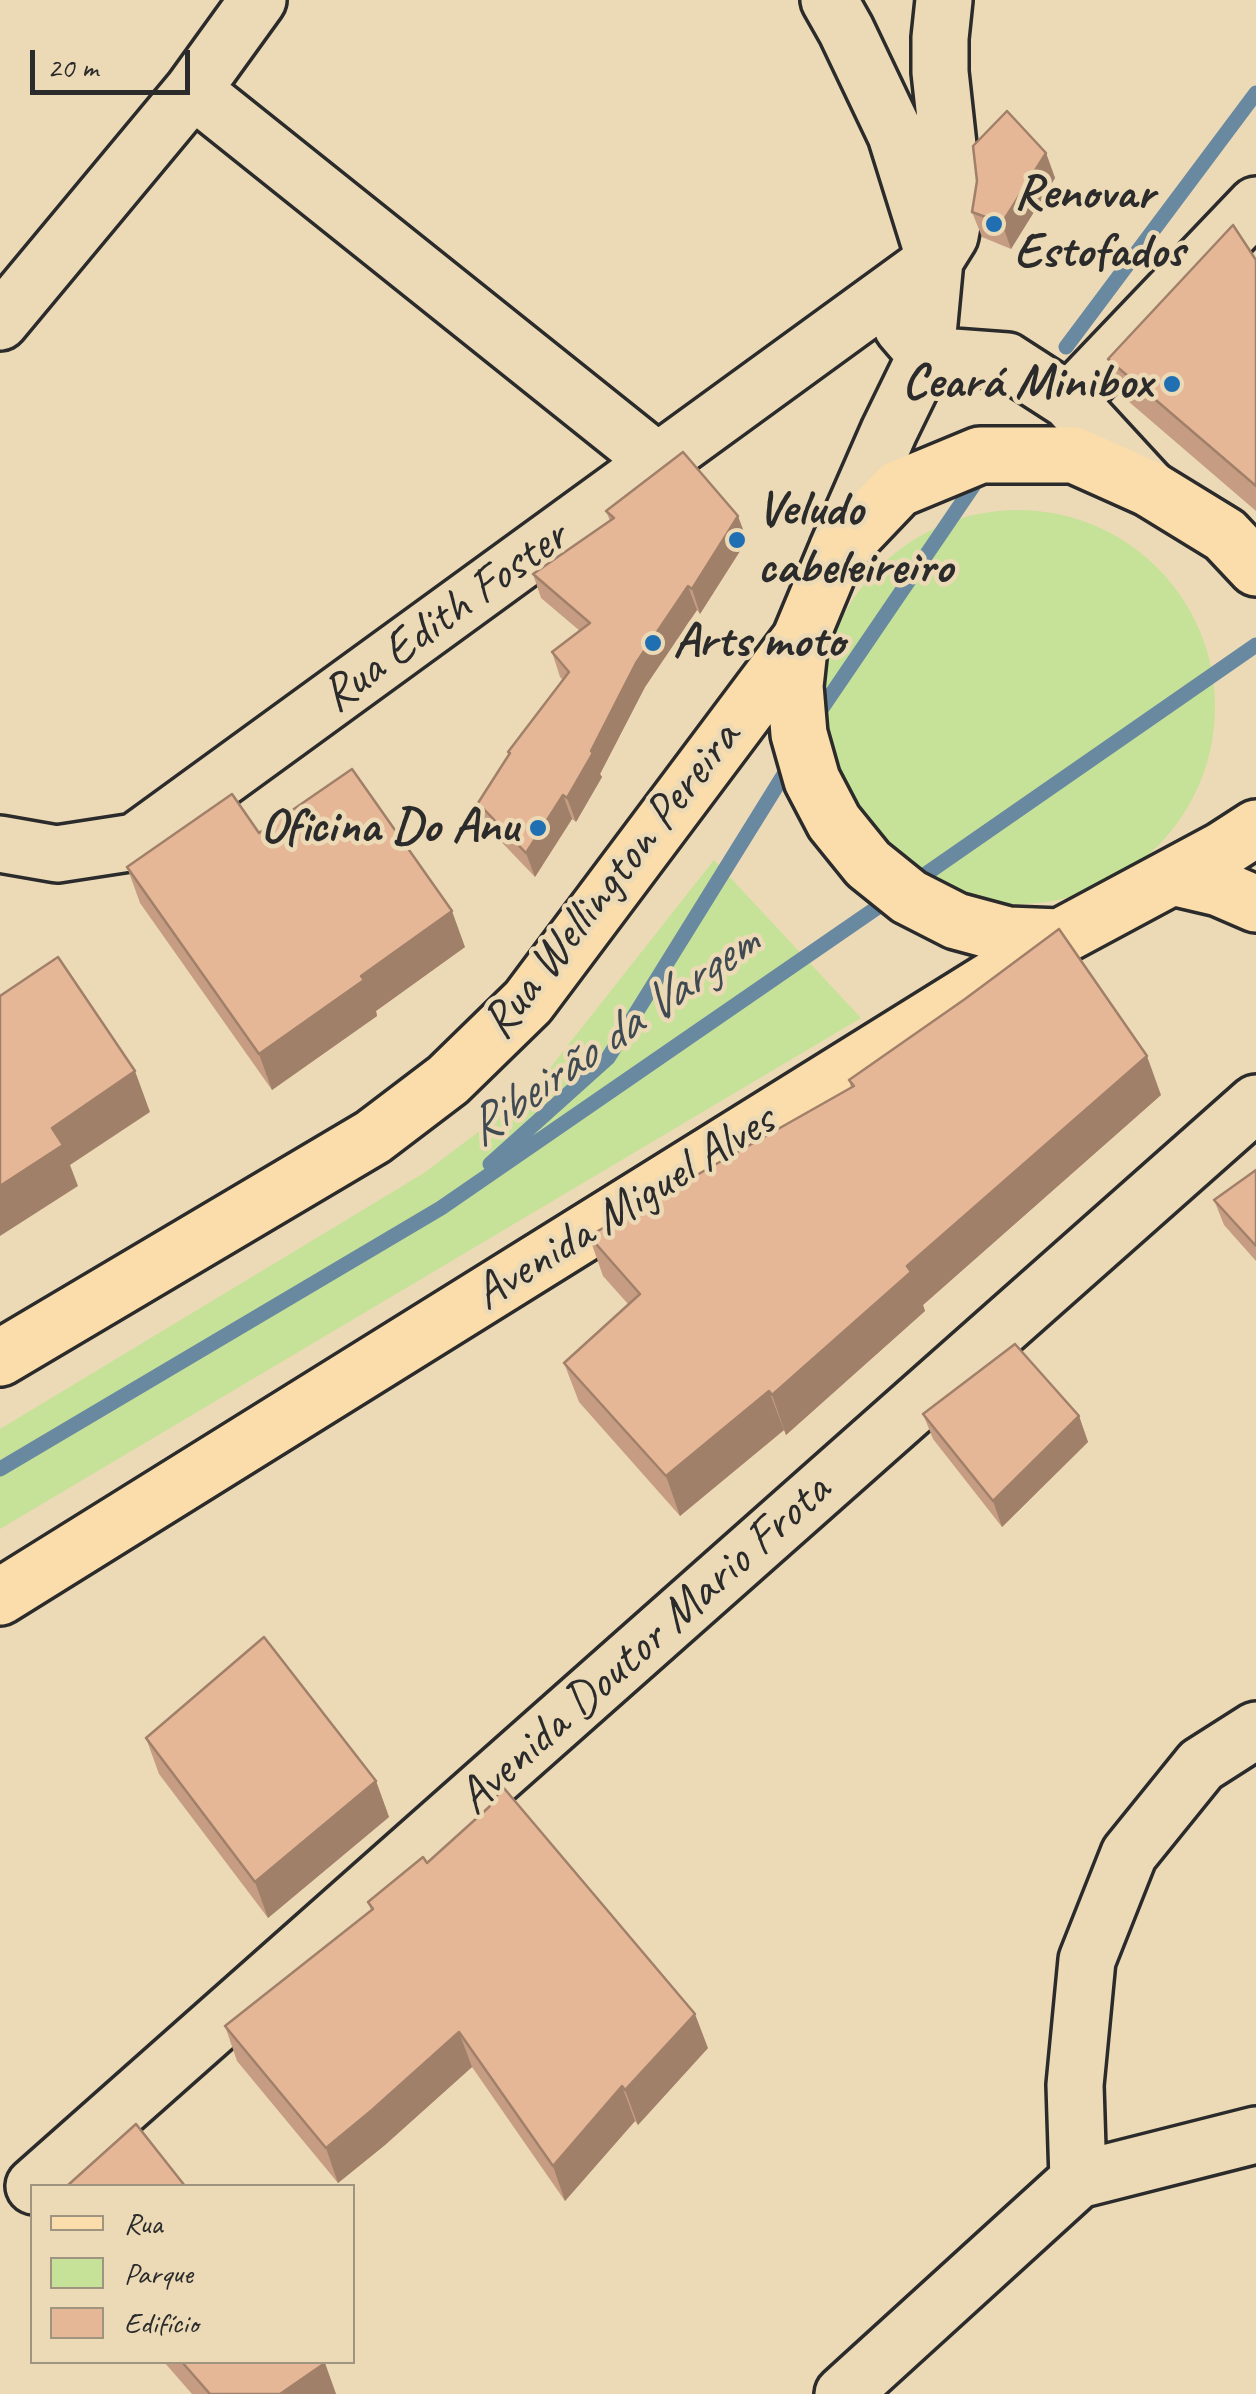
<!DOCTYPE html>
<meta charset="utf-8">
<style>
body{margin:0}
#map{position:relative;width:1256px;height:2394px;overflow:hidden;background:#ecdab7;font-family:Caveat,sans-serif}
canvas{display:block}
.legend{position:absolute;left:30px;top:2184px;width:325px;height:180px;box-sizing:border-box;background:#ecdab7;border:2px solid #9f947f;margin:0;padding:12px 18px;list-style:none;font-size:30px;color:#2b2b2b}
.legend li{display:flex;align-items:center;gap:20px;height:50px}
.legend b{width:50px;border:2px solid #9f947f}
.scale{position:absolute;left:30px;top:50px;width:160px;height:45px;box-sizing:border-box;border:5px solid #2b2b2b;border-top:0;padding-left:12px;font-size:30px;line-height:35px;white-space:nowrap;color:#2b2b2b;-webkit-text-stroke:8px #ecdab7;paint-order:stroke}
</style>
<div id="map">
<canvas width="1256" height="2394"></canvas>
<ul class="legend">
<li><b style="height:12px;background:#fbddab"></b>Rua</li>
<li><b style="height:28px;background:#c6e198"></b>Parque</li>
<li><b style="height:28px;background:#e6b797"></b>Edifício</li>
</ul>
<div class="scale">20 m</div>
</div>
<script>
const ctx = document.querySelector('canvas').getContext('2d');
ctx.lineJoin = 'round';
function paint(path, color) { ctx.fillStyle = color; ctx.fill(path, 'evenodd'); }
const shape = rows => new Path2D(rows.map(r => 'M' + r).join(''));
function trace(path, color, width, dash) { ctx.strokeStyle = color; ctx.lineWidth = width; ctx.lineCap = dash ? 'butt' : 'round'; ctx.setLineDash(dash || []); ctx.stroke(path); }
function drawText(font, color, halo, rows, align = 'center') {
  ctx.font = font + ' Caveat,sans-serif'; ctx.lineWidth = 9; ctx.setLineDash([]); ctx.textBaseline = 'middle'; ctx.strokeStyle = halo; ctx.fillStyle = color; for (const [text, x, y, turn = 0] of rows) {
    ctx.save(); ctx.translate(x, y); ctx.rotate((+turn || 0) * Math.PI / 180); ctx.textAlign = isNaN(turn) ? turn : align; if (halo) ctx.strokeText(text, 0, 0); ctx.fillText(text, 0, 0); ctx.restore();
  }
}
paint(shape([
 '821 707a197 197 0 1 1 394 0a197 197 0 1 1-394 0Z',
 [714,860,861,1018,0,1529,0,1429,424,1173,531,1092]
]), '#c6e198');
trace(shape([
 [1066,347,1256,93],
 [818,714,982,473],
 [910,885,1256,645],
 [490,1164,608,1058,783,776],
 [0,1469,441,1208,891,898]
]), '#6989a1', 15);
const minor = shape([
 [829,0,846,30,896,135,935,260,926,355,889,431,837,550],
 [193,90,658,462],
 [0,322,193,90,258,0],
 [902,327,926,355,1007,361,1069,401,1150,489],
 [1069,401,1256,205],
 [0,844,57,854,135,842,935,260,950,236,955,209,940,72,940,38,944,0],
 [1078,2180,1075,2085,1087,1960,1129,1854,1201,1765,1256,1730],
 [34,2186,1256,1103],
 [843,2394,1078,2180,1256,2135]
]);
const major = shape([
 [1172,877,1219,888,1256,904],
 [1060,937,1008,935,956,921,909,897,868,864,834,822,812,780,799,734,795,686,800,639,835,555,898,489,980,455,1074,455,1150,489,1225,535,1256,568],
 [0,1358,373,1137,448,1080,528,1002,800,639],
 [0,1597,1060,937,1222,850,1256,828]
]);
trace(minor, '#2b2b2b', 62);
trace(major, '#2b2b2b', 62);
trace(minor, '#ecdab7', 55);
trace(major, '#fbddab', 55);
paint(shape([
 [1046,153,1055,178,1011,249,982,237,972,212],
 [1256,260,1256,511,1121,395,1108,359],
 [606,511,747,540,700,614,697,610,645,687,600,774,602,777,576,822,572,819,535,877,487,827,478,803,509,755,508,752,563,680,560,677,552,652,580,631,541,598,533,574,610,521],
 [259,833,465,947,376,1011,377,1016,272,1090,140,903,127,867],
 [849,1080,1161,1095,923,1305,925,1311,786,1435,784,1430,680,1516,579,1402,564,1363,628,1304,603,1276,589,1236,851,1088],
 [1256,1170,1256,1261,1224,1225,1214,1200],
 [923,1414,1079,1416,1088,1442,1002,1527,933,1439],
 [146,1738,376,1781,389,1817,268,1918,159,1774],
 [427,1863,708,2048,638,2125,635,2121,565,2201,472,2067,385,2145,338,2183,237,2061,225,2026,371,1910,368,1902],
 [164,2362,324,2362,336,2394,192,2394]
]), '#c69d82');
paint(shape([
 [1046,153,1055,178,1011,249,1002,223],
 [738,516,747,540,700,614,692,589],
 [688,586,697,610,645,687,600,774,602,777,576,822,567,798,636,663],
 [563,795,572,819,535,877,526,853],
 [452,911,465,947,376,1011,377,1016,272,1090,259,1054,361,976],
 [1147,1056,1161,1095,923,1305,925,1311,786,1435,772,1395,907,1266],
 [135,1071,150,1112,70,1165,78,1186,0,1236,0,1186,52,1128],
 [769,1391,784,1430,680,1516,666,1476],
 [1079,1416,1088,1442,1002,1527,993,1501],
 [376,1781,389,1817,268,1918,255,1882],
 [695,2014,708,2048,638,2125,625,2090],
 [459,2032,472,2067,385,2145,338,2183,326,2148],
 [622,2086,635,2121,565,2201,553,2166],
 [325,2363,336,2394,280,2394]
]), '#a1806a');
const building = shape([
 [1007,111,1046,153,1002,223,972,212,977,181,973,146,1007,111],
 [1233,225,1256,260,1256,486,1108,359,1233,225],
 [683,452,738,516,692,589,688,586,636,663,591,751,593,753,567,798,563,795,526,853,478,803,510,753,508,752,569,672,552,652,590,623,533,574,614,518,606,511,683,452],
 [352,769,452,911,361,976,364,980,259,1054,127,867,232,794,259,833,352,769],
 [1059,929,1147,1056,907,1266,911,1272,772,1395,769,1391,666,1476,564,1363,640,1294,589,1236,854,1086,849,1080,965,999,1059,929],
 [58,957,135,1071,52,1128,63,1145,0,1186,0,996,58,957],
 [1256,1170,1256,1246,1214,1200,1256,1170],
 [1015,1344,1079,1416,993,1501,923,1414,1015,1344],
 [264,1637,376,1781,255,1882,146,1738,264,1637],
 [503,1787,695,2014,625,2090,622,2086,553,2166,459,2032,372,2110,326,2148,225,2026,373,1909,368,1902,423,1857,427,1863,489,1807,503,1787],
 [136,2124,185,2186,67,2186,136,2124],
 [182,2362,324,2362,325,2363,280,2394,210,2394,182,2362]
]);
paint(building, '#e6b797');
trace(building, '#a1806a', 2.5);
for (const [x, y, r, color] of [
 [994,224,10,"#1f6fb2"],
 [1172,384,10,"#1f6fb2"],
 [737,540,10,"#1f6fb2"],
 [653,643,10,"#1f6fb2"],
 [538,828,10,"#1f6fb2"]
]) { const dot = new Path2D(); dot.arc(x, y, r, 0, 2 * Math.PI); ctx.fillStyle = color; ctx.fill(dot); trace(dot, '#ecdab7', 4); }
drawText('bold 50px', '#2b2b2b', '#ecdab7', [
 ["Renovar",1014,195],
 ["Estofados",1014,253],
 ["Ceará Minibox",1152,384,"right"],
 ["Veludo",757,511],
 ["cabeleireiro",757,569],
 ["Arts moto",673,643],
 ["Oficina Do Anu",518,828,"right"]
], 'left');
drawText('50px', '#2b2b2b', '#ecdab7', [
 ["Rua Edith Foster",445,617,-36],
 ["Rua Wellington Pereira",612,881,-52],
 ["Avenida Miguel Alves",625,1208,-32],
 ["Avenida Doutor Mario Frota",645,1645,-42]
]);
drawText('italic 52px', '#404a52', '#ecdab7', [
 ["Ribeirão da Vargem",613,1037,-35]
]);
</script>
